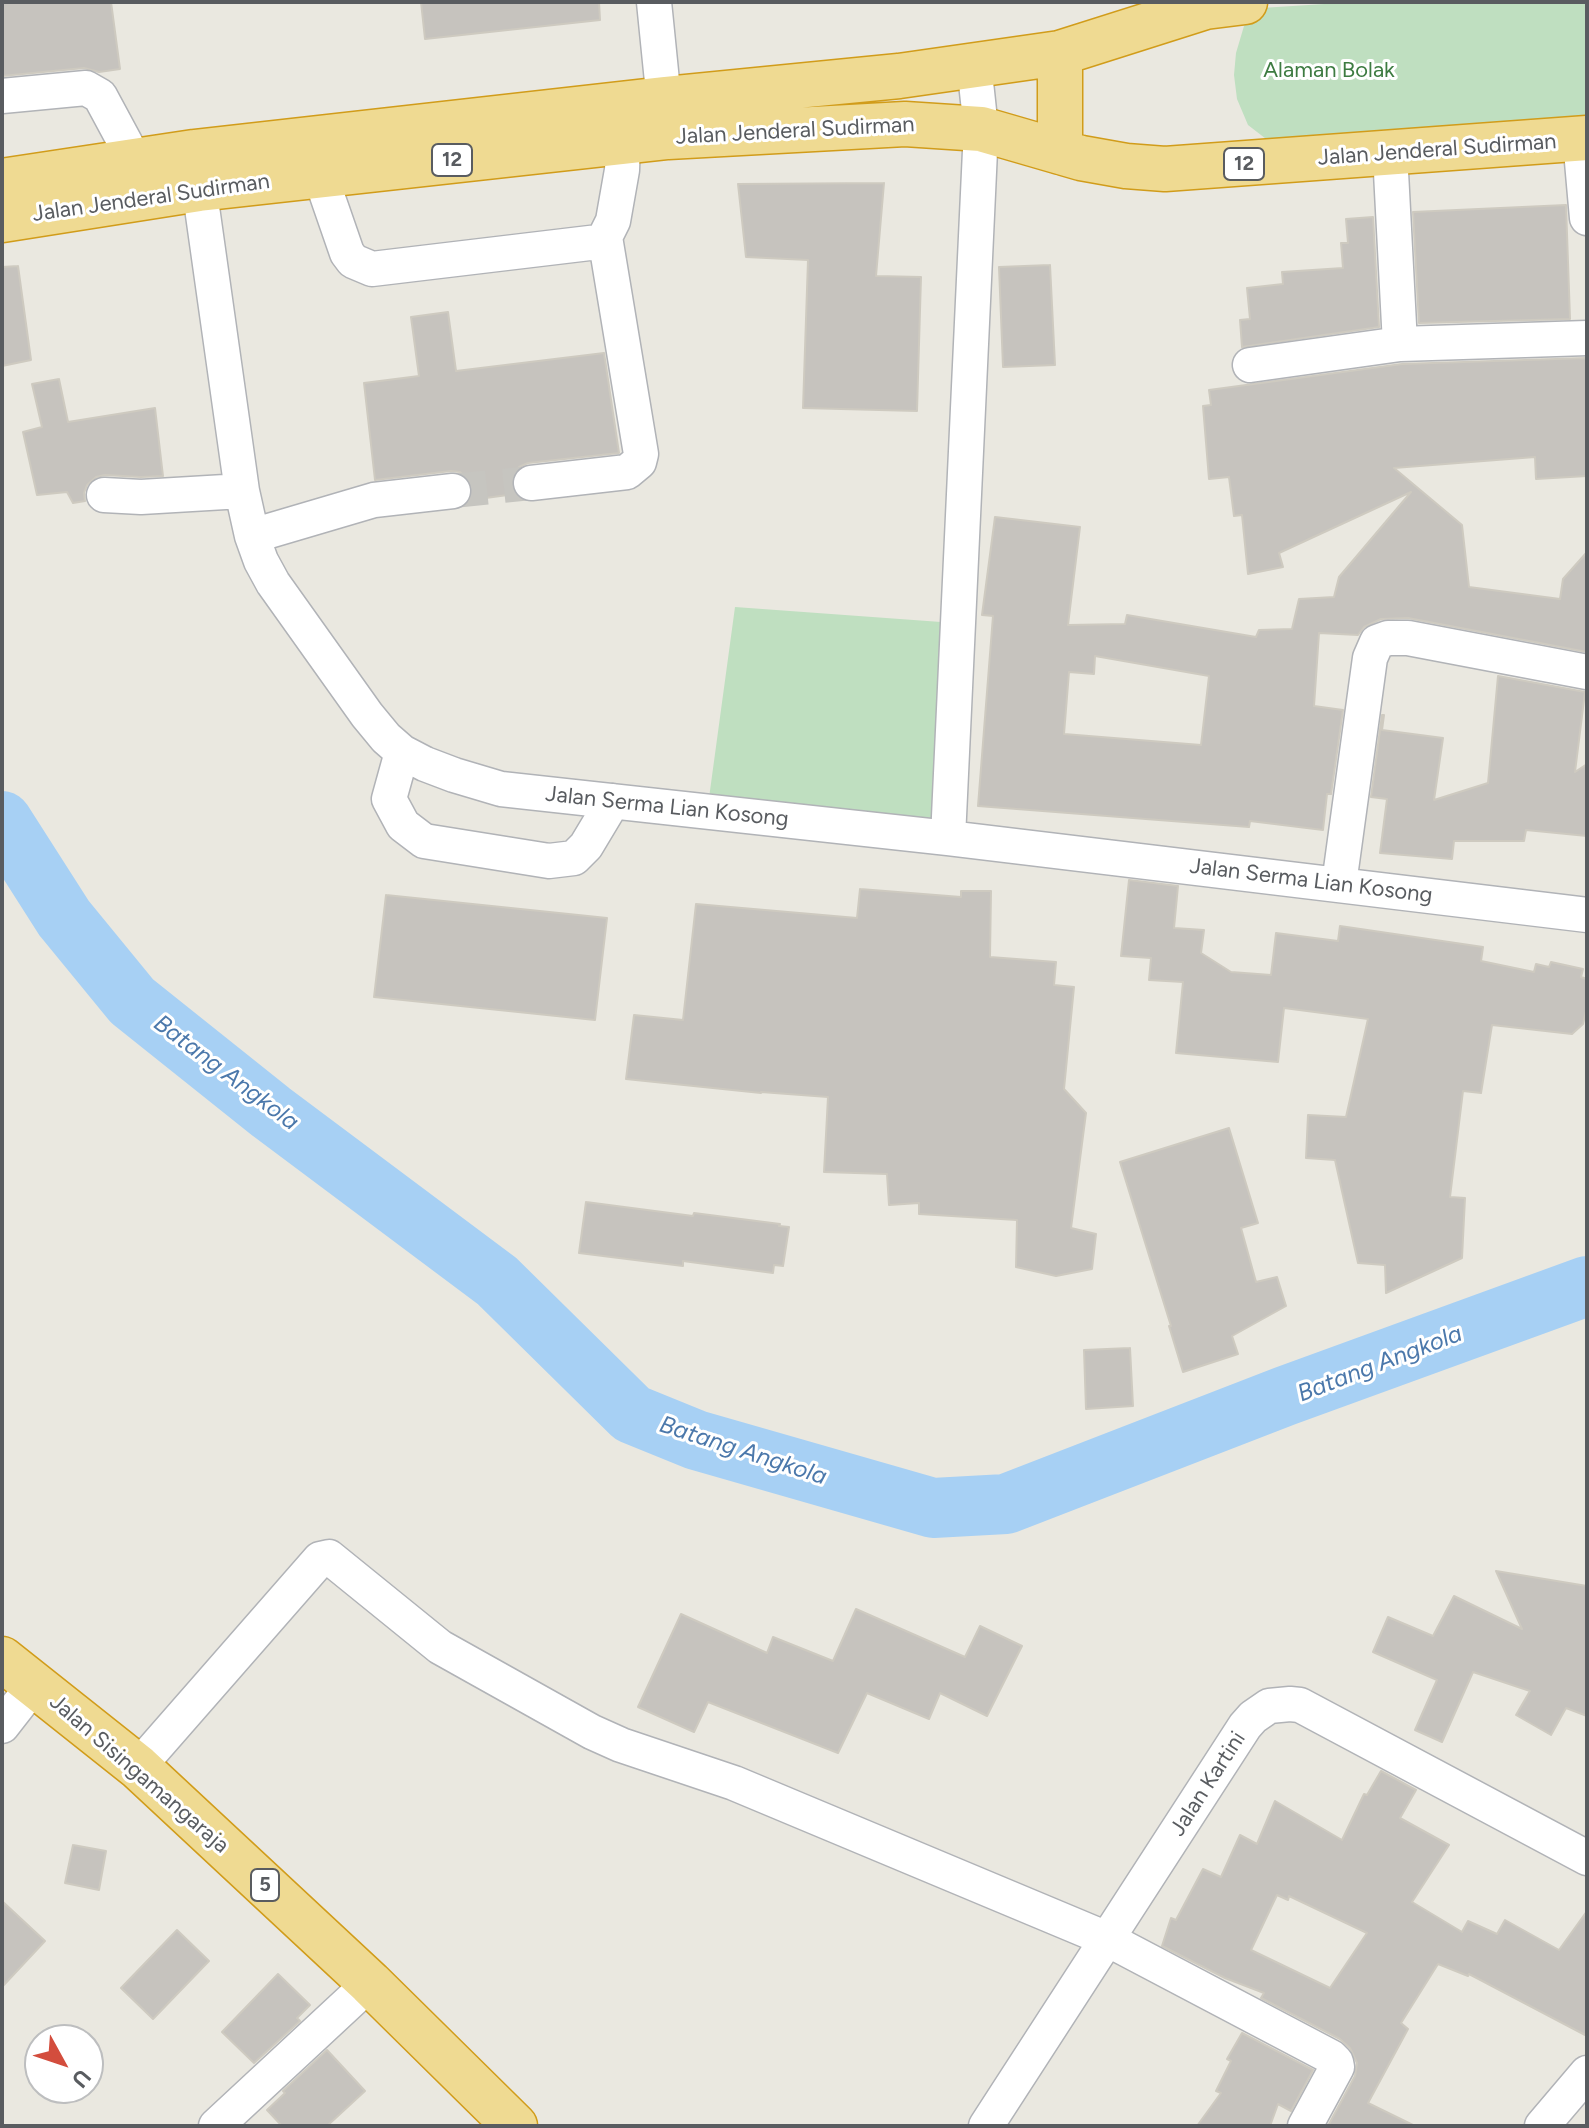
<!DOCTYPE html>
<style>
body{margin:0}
#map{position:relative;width:1589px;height:2128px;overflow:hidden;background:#eae8e0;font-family:Figtree,sans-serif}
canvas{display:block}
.frame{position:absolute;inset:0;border:4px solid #595c60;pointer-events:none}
.north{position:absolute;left:24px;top:2024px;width:80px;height:80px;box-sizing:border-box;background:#fff;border:2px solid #bdbebf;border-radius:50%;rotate:130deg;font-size:22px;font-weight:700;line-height:32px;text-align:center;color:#595c60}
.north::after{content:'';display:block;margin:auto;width:28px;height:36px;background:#d34d3d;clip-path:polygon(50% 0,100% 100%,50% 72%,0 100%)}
</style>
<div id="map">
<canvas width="1589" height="2128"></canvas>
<div class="frame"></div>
<div class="north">U</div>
</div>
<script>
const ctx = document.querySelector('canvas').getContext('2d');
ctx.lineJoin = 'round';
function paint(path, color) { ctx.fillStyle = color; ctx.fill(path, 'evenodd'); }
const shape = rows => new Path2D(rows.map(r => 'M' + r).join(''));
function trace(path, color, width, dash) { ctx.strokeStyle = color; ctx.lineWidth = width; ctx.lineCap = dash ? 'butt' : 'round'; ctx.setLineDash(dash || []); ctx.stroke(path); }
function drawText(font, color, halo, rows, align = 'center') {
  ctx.font = font + ' Figtree,sans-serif'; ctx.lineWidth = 6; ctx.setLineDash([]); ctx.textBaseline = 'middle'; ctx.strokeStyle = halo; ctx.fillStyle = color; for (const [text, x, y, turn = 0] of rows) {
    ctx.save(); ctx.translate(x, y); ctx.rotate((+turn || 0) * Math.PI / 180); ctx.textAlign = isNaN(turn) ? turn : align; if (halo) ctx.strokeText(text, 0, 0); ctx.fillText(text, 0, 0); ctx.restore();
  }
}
paint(shape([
 [1356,2,1587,2,1587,118,1270,142,1248,125,1237,99,1234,75,1236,53,1244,26,1261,8],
 [735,607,941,622,932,818,709,798]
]), '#bfdfc0');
trace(shape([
 [2,821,64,918,132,1001,271,1112,497,1281,632,1414,696,1440,933,1508,1006,1504,1285,1396,1587,1286]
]), '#a7d0f4', 60);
const building = shape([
 [2,2,111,2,120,69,99,72,84,68,2,76,2,2],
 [421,2,599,2,600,20,425,39,421,2],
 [884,183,876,276,921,277,917,411,803,408,808,260,746,257,738,184,884,183],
 [1566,205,1570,319,1419,323,1413,212,1566,205],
 [1373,217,1379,327,1242,347,1240,320,1250,319,1247,288,1283,284,1282,272,1343,268,1341,243,1348,243,1346,219,1373,217],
 [1050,265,1055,365,1003,367,999,267,1050,265],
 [18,266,31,360,2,366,2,267,18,266],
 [448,312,456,371,604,353,619,453,528,463,519,467,512,476,511,486,515,494,471,500,473,490,469,480,460,472,451,471,375,480,364,383,419,376,411,317,448,312],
 [1587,358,1587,476,1536,479,1535,457,1394,468,1462,525,1469,587,1560,599,1563,579,1587,552,1587,652,1408,618,1381,619,1364,627,1358,635,1319,633,1314,706,1343,710,1331,794,1327,794,1323,830,1250,821,1249,827,978,806,993,616,982,615,995,517,1080,527,1068,625,1125,624,1127,615,1256,637,1259,630,1292,629,1299,599,1334,597,1339,577,1411,492,1279,553,1283,567,1248,574,1242,515,1234,516,1229,477,1209,479,1203,406,1211,405,1209,390,1402,364,1587,358],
 [1095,656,1209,676,1201,745,1064,734,1069,672,1094,674,1095,656],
 [59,379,68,422,155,408,163,476,141,477,105,475,96,477,87,485,84,493,85,501,73,503,67,492,37,495,23,432,42,427,32,384,59,379],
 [1498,676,1585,692,1575,772,1587,764,1587,836,1526,830,1524,841,1454,841,1452,859,1380,853,1387,799,1371,797,1382,715,1384,715,1382,730,1443,738,1434,800,1488,783,1498,676],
 [1129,880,1178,886,1174,928,1204,930,1201,953,1231,972,1271,975,1276,933,1338,941,1340,926,1483,947,1481,961,1534,972,1536,964,1549,967,1551,962,1583,969,1581,977,1587,979,1587,1007,1583,1024,1572,1034,1492,1025,1481,1093,1463,1091,1450,1197,1465,1198,1462,1258,1386,1293,1385,1265,1358,1263,1335,1160,1306,1158,1308,1115,1346,1117,1368,1019,1284,1008,1278,1062,1176,1053,1183,982,1149,980,1151,958,1121,956,1129,880],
 [860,889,961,897,961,891,991,891,990,957,1056,962,1054,985,1074,987,1064,1089,1086,1113,1071,1228,1096,1234,1092,1269,1056,1276,1016,1267,1017,1220,919,1214,919,1203,889,1205,887,1174,824,1172,828,1097,761,1092,761,1093,626,1079,634,1015,683,1020,696,904,857,918,860,889],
 [386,895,607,918,595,1020,374,997,386,895],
 [1229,1128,1258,1223,1241,1228,1256,1282,1277,1277,1286,1306,1232,1336,1238,1354,1183,1372,1169,1326,1171,1326,1120,1162,1229,1128],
 [586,1202,693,1216,694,1213,780,1224,779,1226,789,1227,783,1266,774,1265,773,1273,683,1261,683,1266,579,1253,586,1202],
 [1130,1348,1133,1406,1086,1409,1084,1350,1130,1348],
 [1496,1571,1587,1586,1587,1716,1566,1708,1551,1735,1516,1715,1530,1691,1473,1672,1442,1742,1415,1730,1437,1680,1373,1652,1388,1617,1433,1636,1454,1596,1522,1629,1496,1571],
 [856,1609,965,1657,980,1626,1022,1646,987,1716,940,1693,929,1719,867,1693,838,1753,708,1702,694,1732,638,1707,681,1614,767,1653,773,1637,833,1661,856,1609],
 [1381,1771,1416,1790,1400,1818,1449,1845,1412,1902,1462,1932,1468,1921,1497,1934,1505,1920,1559,1950,1587,1911,1587,2036,1469,1974,1468,1976,1438,1964,1401,2023,1408,2029,1368,2103,1415,2126,1328,2126,1355,2076,1357,2063,1350,2048,1340,2039,1261,1998,1264,1993,1225,1978,1162,1946,1171,1918,1176,1920,1203,1869,1221,1877,1240,1835,1257,1844,1275,1801,1342,1840,1364,1794,1367,1795,1381,1771],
 [1277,1895,1288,1900,1289,1896,1367,1933,1330,1988,1251,1950,1277,1895],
 [73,1845,106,1851,99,1890,65,1883,73,1845],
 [2,1901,45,1941,2,1987,2,1901],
 [177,1930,209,1961,153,2019,121,1988,177,1930],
 [278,1974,310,2005,297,2018,300,2021,254,2063,222,2032,278,1974],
 [1242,2033,1313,2070,1291,2111,1278,2104,1270,2126,1197,2126,1221,2093,1216,2091,1231,2061,1227,2059,1242,2033],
 [327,2050,365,2091,327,2126,282,2126,267,2110,285,2093,283,2091,327,2050]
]);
paint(building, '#c6c3be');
trace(building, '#cecac0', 2);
trace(shape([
 [453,491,531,483]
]), '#c6c5c0', 34, [34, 17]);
const minor = shape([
 [654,2,666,121],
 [2,96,86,88,100,96,135,161],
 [1580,139,1587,218],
 [1390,153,1400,344],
 [196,165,242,491,252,536,261,561,273,583,367,715,386,738,402,752,425,764,454,775,501,789,948,838,1587,915],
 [320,175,347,253,353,261,372,269,598,242,605,237,613,221,622,170,623,142],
 [1250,365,1400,344,1587,338],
 [531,483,627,472,639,462,641,454,605,237],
 [104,495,141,497,242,491],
 [252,536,374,500,453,491],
 [402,752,389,799,403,825,424,841,549,861,574,858,586,846,613,801],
 [948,838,981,129,974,64],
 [1339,884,1370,658,1377,642,1388,638,1408,638,1587,672],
 [2,1726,34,1685],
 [138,1767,320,1559,329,1557,440,1647,592,1732,621,1745,734,1783,1107,1939,1331,2057,1336,2062,1337,2067,1305,2126],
 [216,2126,370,1983],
 [986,2126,1245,1726,1253,1717,1269,1706,1290,1704,1300,1705,1587,1858],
 [1542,2126,1587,2073]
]);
const highway = shape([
 [1060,53,1060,152],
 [2,181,194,152,664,99,899,76,1060,53,1205,7,1245,2],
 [2,220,199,189,668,137,905,124,981,129,1081,158,1126,166,1165,169,1587,138],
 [2,1659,138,1767,370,1983,515,2126]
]);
trace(minor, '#b1b3b7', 37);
trace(highway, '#d19c1a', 47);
trace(minor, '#fff', 34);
trace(highway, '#efda92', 44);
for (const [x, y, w] of [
 [452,160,40],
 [1244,164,40],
 [265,1885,28]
]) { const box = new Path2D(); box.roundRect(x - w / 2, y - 16, w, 32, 6); ctx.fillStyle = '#fff'; ctx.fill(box); trace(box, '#595c60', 2); }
drawText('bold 20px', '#595c60', null, [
 ["12",452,160],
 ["12",1244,164],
 ["5",265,1885]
]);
drawText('22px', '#3d7b41', '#fff', [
 ["Alaman Bolak",1329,71]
]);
drawText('22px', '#595c60', '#fff', [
 ["Jalan Jenderal Sudirman",795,131,-3],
 ["Jalan Jenderal Sudirman",1437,150,-4],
 ["Jalan Jenderal Sudirman",151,198,-8],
 ["Jalan Serma Lian Kosong",667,807,6],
 ["Jalan Serma Lian Kosong",1311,881,7],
 ["Jalan Sisingamangaraja",139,1774,41],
 ["Jalan Kartini",1208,1784,-57]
]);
drawText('italic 24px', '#4b78ab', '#fff', [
 ["Batang Angkola",226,1073,37],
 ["Batang Angkola",1380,1364,-21],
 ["Batang Angkola",743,1451,18]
]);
</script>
